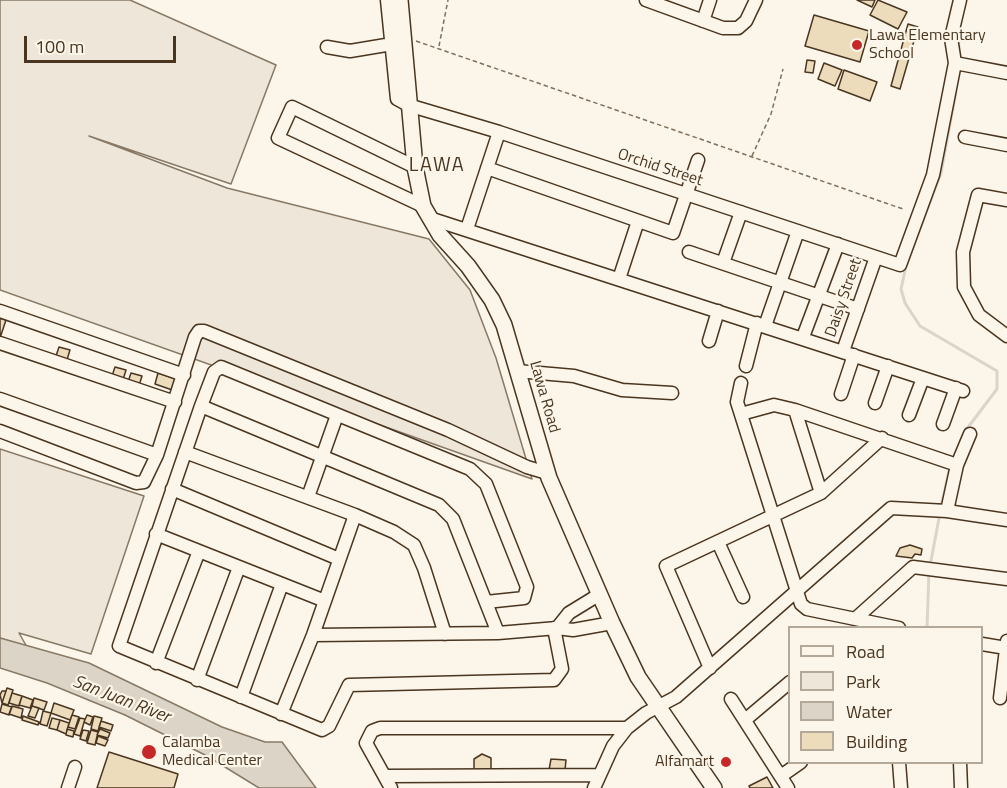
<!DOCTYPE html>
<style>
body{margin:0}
#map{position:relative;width:1007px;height:788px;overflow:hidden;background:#fbf6e9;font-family:"Titillium Web",sans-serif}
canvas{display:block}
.legend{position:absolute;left:788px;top:626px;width:195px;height:138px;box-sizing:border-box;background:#fbf6e9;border:2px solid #b4a999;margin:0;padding:8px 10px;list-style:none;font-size:18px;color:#4a3520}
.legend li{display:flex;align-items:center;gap:12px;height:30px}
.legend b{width:30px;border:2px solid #b4a999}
.scale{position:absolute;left:24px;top:36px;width:152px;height:27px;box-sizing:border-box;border:3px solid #4a3520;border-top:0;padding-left:8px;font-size:18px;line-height:21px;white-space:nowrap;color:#4a3520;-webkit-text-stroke:4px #fbf6e9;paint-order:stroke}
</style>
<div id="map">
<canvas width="1007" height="788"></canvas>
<ul class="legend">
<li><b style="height:8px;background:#fbf6e9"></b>Road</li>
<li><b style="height:16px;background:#ede6d9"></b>Park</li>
<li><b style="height:16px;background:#dcd4c6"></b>Water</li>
<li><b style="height:16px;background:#ecdcbc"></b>Building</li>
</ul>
<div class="scale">100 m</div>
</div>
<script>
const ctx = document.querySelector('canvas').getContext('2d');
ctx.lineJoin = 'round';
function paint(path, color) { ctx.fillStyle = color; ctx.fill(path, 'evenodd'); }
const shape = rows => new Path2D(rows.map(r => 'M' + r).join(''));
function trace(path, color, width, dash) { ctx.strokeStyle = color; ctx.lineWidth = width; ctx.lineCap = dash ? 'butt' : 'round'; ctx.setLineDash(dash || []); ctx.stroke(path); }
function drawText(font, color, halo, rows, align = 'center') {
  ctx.font = font + ' "Titillium Web",sans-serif'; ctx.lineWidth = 4.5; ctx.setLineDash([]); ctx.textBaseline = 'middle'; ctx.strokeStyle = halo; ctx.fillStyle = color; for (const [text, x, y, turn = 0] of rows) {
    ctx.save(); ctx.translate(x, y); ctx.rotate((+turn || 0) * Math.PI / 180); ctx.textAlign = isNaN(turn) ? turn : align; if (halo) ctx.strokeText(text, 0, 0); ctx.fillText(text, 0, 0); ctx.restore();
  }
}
const green = shape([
 [0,0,130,0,276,65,231,184,89,136,227,188,429,239,470,290,496,358,532,479,0,290,0,0],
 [0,449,144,496,91,654,19,633,27,647,0,638,0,449]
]);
paint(green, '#ede6d9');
trace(green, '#887966', 1.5);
const water = shape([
 [0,638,89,663,222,727,265,742,282,742,316,788,259,788,207,756,125,715,47,683,0,668,0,638]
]);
paint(water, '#dcd4c6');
trace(water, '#887966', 1.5);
trace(shape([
 [958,32,959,49],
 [956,91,941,173,906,266,901,289,905,303,920,326,997,371,997,389,966,430],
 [941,507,950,467],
 [930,566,940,513],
 [927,628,929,572]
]), '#dcd4c6', 3);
const building = shape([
 [857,0,875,0,872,7,857,0],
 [878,0,907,12,898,29,870,15,878,0],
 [814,15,869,31,860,62,805,46,814,15],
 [908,24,918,27,900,89,891,86,908,24],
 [807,60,815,61,813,73,805,72,807,60],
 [824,63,842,70,835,86,818,79,824,63],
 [844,70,877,82,870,101,838,89,844,70],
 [0,318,6,320,0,338,0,318],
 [59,347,70,350,66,363,55,359,59,347],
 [115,367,126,370,122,383,111,379,115,367],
 [131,373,142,376,138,389,127,385,131,373],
 [158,373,181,381,178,392,155,384,158,373],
 [910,545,922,549,921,555,915,554,912,558,896,556,900,548,910,545],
 [7,688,13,690,8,705,2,703,7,688],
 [2,691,6,691,2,703,0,695,2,691],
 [12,693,22,696,19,706,9,703,12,693],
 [22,696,33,700,30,708,19,705,22,696],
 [34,698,47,702,44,710,32,706,34,698],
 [54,703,74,710,70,720,51,713,54,703],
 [2,704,12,707,9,715,0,712,2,704],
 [12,706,23,709,21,718,9,714,12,706],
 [32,706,39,708,35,718,28,716,32,706],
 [43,711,51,713,47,726,40,724,43,711],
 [72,715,79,717,75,729,68,727,72,715],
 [87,715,93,717,90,725,84,722,87,715],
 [23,716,39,722,38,725,22,720,23,716],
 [94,716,102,718,98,731,91,729,94,716],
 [52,718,60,720,57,730,49,728,52,718],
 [80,718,85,719,80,736,74,734,80,718],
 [60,720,69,723,66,734,57,730,60,720],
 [101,721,113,725,111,731,99,727,101,721],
 [67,729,74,731,73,737,66,735,67,729],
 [100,729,110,733,108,738,97,735,100,729],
 [83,730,89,731,86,741,80,739,83,730],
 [91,730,98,732,95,745,87,743,91,730],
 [98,736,108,740,105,746,96,743,98,736],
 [109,752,178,774,174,788,97,788,109,752],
 [482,754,491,758,491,770,474,770,474,759,482,754],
 [551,759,566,760,565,770,549,770,551,759],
 [767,777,773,788,750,788,749,786,767,777]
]);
paint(building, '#ecdcbc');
trace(building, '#4a3520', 1.5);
const minor = shape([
 [387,0,397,99,408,105,499,132,900,265,933,175,955,63,951,38,960,0],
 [646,0,723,28,738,28,746,21,756,0],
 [703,21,710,0],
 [327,47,350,51,392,44],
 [955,63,1007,73],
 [965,137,1007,145],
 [415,167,292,107,278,138,423,206],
 [487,168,673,233,698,160],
 [1007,200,978,195,963,252,964,287,979,315,1007,336],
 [429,218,963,391],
 [467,229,499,132],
 [689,252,858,309],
 [723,263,741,212],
 [619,279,638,221],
 [0,311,184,375],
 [765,326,798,231],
 [803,337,838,244],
 [709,341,718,311],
 [0,343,175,402],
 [843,351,876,257],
 [746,366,757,323],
 [517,371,574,376,622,390,672,393],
 [741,383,737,402,801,604,807,609,899,628],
 [841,394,854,355],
 [0,399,157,455],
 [875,403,888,366],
 [201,406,439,505,453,519,498,633],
 [795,410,821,493],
 [741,414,774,405,795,410,957,465],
 [909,415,923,378],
 [943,424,956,388],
 [0,431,136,483,144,482,157,455,195,337,199,331,204,331,448,430,527,467,547,473],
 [185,452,355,515,394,532,414,545,424,568,445,634],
 [172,489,339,559],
 [308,497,337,415],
 [947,511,957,465,970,434],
 [156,534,325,601],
 [718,542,743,597],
 [486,602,524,598,527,587,486,484,470,469,221,367,214,372,201,406,119,646,322,730,329,726,349,685,554,680,562,669,554,628],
 [855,619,913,567,1007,579],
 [557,628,569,613,600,594],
 [313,635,498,633,557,628,573,630,612,623],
 [982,644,1006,648],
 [156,663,199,551],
 [710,668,666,566,821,493,882,438],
 [197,680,239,567],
 [241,697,282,584],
 [1000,698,1007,641],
 [731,699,788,788],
 [281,714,313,635,355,515],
 [745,720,790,682],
 [899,762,901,788],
 [960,762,961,788],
 [385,776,599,775],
 [781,776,801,762],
 [68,788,75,767],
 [391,788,366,743,372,731,380,728,627,728],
 [594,788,613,746,627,728,646,713,676,697,891,508,947,511,1007,520]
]);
const major = shape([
 [400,0,415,167,423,206,440,235,468,266,492,300,504,325,549,478,612,623,638,677,714,788]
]);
trace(minor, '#4a3520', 15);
trace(major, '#4a3520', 18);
trace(shape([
 [416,41,903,209],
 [439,46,448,0],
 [752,156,771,114,783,69]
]), '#7f6f5c', 1.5, [4.5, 3]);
trace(minor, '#fbf6e9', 12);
trace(major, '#fbf6e9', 15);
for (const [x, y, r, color] of [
 [857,45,6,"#c62828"],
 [149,752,8,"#c62828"],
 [726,762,6,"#c62828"]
]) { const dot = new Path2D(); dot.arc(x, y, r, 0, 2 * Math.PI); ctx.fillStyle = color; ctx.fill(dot); trace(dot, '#fbf6e9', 2); }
drawText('16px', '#4a3520', '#fbf6e9', [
 ["Lawa Elementary",869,36],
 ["School",869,54],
 ["Calamba",162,743],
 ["Medical Center",162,761],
 ["Alfamart",714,762,"right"]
], 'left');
drawText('16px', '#4a3520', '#fbf6e9', [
 ["Orchid Street",660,168,18],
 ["Daisy Street",844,298,-71],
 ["Lawa Road",544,397,74]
]);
drawText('italic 18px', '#4a3520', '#fbf6e9', [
 ["San Juan River",121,700,21]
]);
ctx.letterSpacing = '1.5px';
drawText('20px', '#4a3520', '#fbf6e9', [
 ["LAWA",437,166]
]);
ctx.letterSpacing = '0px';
</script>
